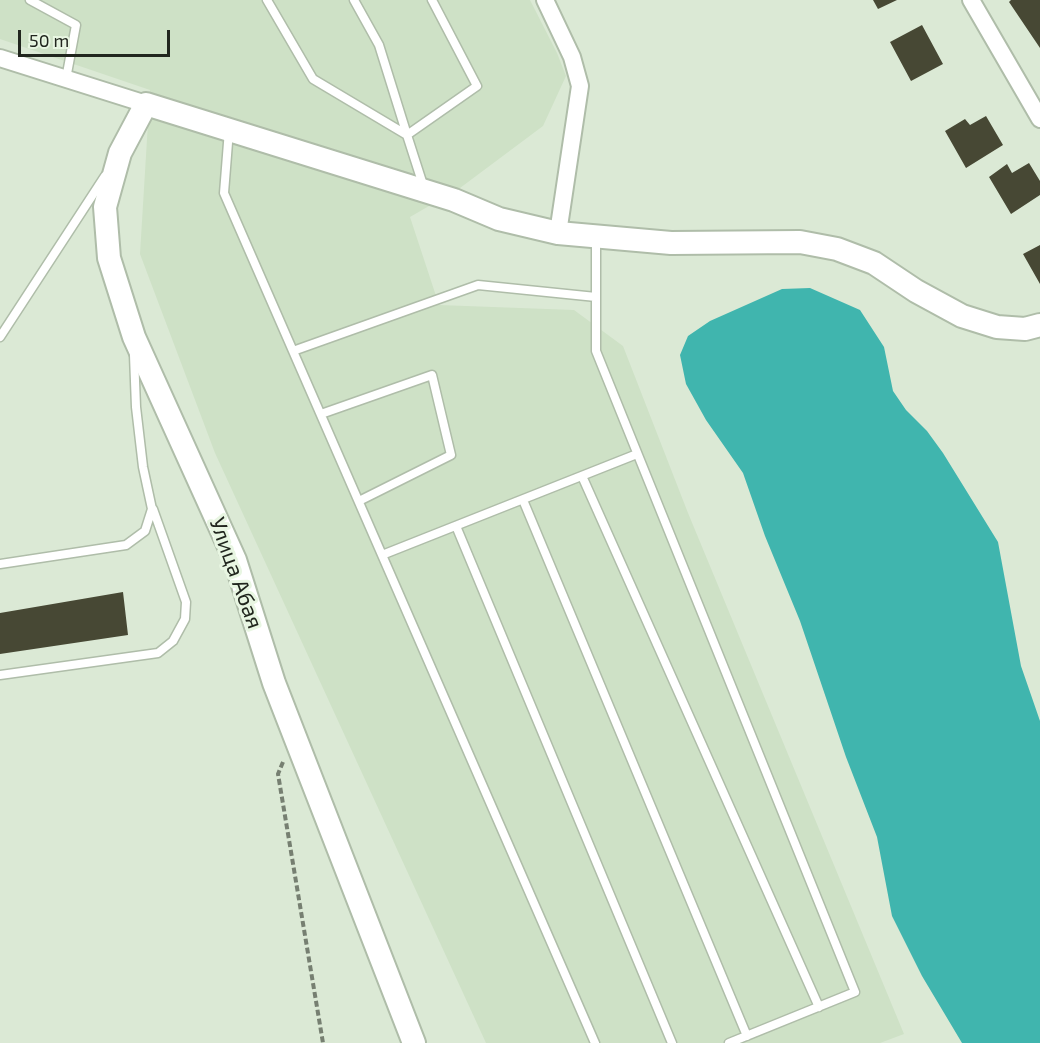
<!DOCTYPE html>
<meta charset="utf-8">
<style>
body{margin:0}
#map{position:relative;width:1040px;height:1043px;overflow:hidden;background:#dbe9d5;font-family:"Exo 2",sans-serif}
canvas{display:block}
.scale{position:absolute;left:18px;top:30px;width:152px;height:27px;box-sizing:border-box;border:3px solid #21261e;border-top:0;padding-left:8px;font-size:18px;line-height:21px;white-space:nowrap;color:#21261e;-webkit-text-stroke:4px #e8f6e2;paint-order:stroke}
</style>
<div id="map">
<canvas width="1040" height="1043"></canvas>
<div class="scale">50 m</div>
</div>
<script>
const ctx = document.querySelector('canvas').getContext('2d');
ctx.lineJoin = 'round';
function paint(path, color) { ctx.fillStyle = color; ctx.fill(path, 'evenodd'); }
const shape = rows => new Path2D(rows.map(r => 'M' + r).join(''));
function trace(path, color, width, dash) { ctx.strokeStyle = color; ctx.lineWidth = width; ctx.lineCap = dash ? 'butt' : 'round'; ctx.setLineDash(dash || []); ctx.stroke(path); }
function drawText(font, color, halo, rows, align = 'center') {
  ctx.font = font + ' "Exo 2",sans-serif'; ctx.lineWidth = 6; ctx.setLineDash([]); ctx.textBaseline = 'middle'; ctx.strokeStyle = halo; ctx.fillStyle = color; for (const [text, x, y, turn = 0] of rows) {
    ctx.save(); ctx.translate(x, y); ctx.rotate((+turn || 0) * Math.PI / 180); ctx.textAlign = isNaN(turn) ? turn : align; if (halo) ctx.strokeText(text, 0, 0); ctx.fillText(text, 0, 0); ctx.restore();
  }
}
paint(shape([
 [0,0,530,0,557,53,566,76,543,126,460,188,410,217,439,305,574,310,623,346,688,513,904,1034,880,1043,486,1043,215,453,140,254,150,90,0,39]
]), '#cee1c6');
paint(shape([
 [810,288,860,310,884,347,893,391,906,410,927,431,943,453,998,542,1021,666,1040,721,1040,1043,962,1043,922,976,892,916,877,837,846,757,800,621,765,536,743,473,706,420,686,384,680,355,688,336,710,321,782,289]
]), '#40b5ae');
paint(shape([
 [873,0,897,0,878,9],
 [1011,0,1040,0,1040,48,1009,2],
 [922,25,943,64,911,81,890,42],
 [986,116,1003,145,966,168,945,131,965,119,970,125],
 [1029,163,1040,181,1040,195,1011,214,989,177,1007,164,1012,173],
 [1040,245,1040,284,1023,254],
 [123,592,128,635,0,654,0,613]
]), '#474834');
const lane = shape([
 [30,0,76,25,66,79],
 [267,0,313,79,407,135,424,188],
 [354,0,379,45,407,135,477,86,432,0],
 [229,130,224,193,595,1043],
 [596,237,596,351,855,992,729,1043],
 [0,337,105,176],
 [293,351,478,285,596,297],
 [321,414,432,375,451,455,359,501],
 [582,476,819,1007],
 [523,500,747,1036],
 [456,526,672,1043],
 [382,555,637,454],
 [0,564,126,545,145,531,152,509,143,467,136,407,134,355],
 [0,675,158,653,173,641,185,619,186,602,153,509]
]);
const street = shape([
 [545,0,572,57,580,86,558,233],
 [971,0,1040,119],
 [0,58,146,104]
]);
const secondary = shape([
 [414,1043,274,683,235,560,134,337,109,258,105,207,120,153,146,104,454,200,499,219,558,233,671,243,800,242,837,249,874,263,916,291,962,316,997,327,1025,329,1040,325]
]);
trace(lane, '#afbda9', 11);
trace(street, '#afbda9', 20);
trace(secondary, '#afbda9', 26);
trace(shape([
 [283,762,278,774,323,1043]
]), '#767f71', 4, [6, 3]);
trace(lane, '#fff', 8);
trace(street, '#fff', 16);
trace(secondary, '#fff', 22);
drawText('22px', '#21261e', '#e8f6e2', [
 ["Улица Абая",236,573,70]
]);
</script>
